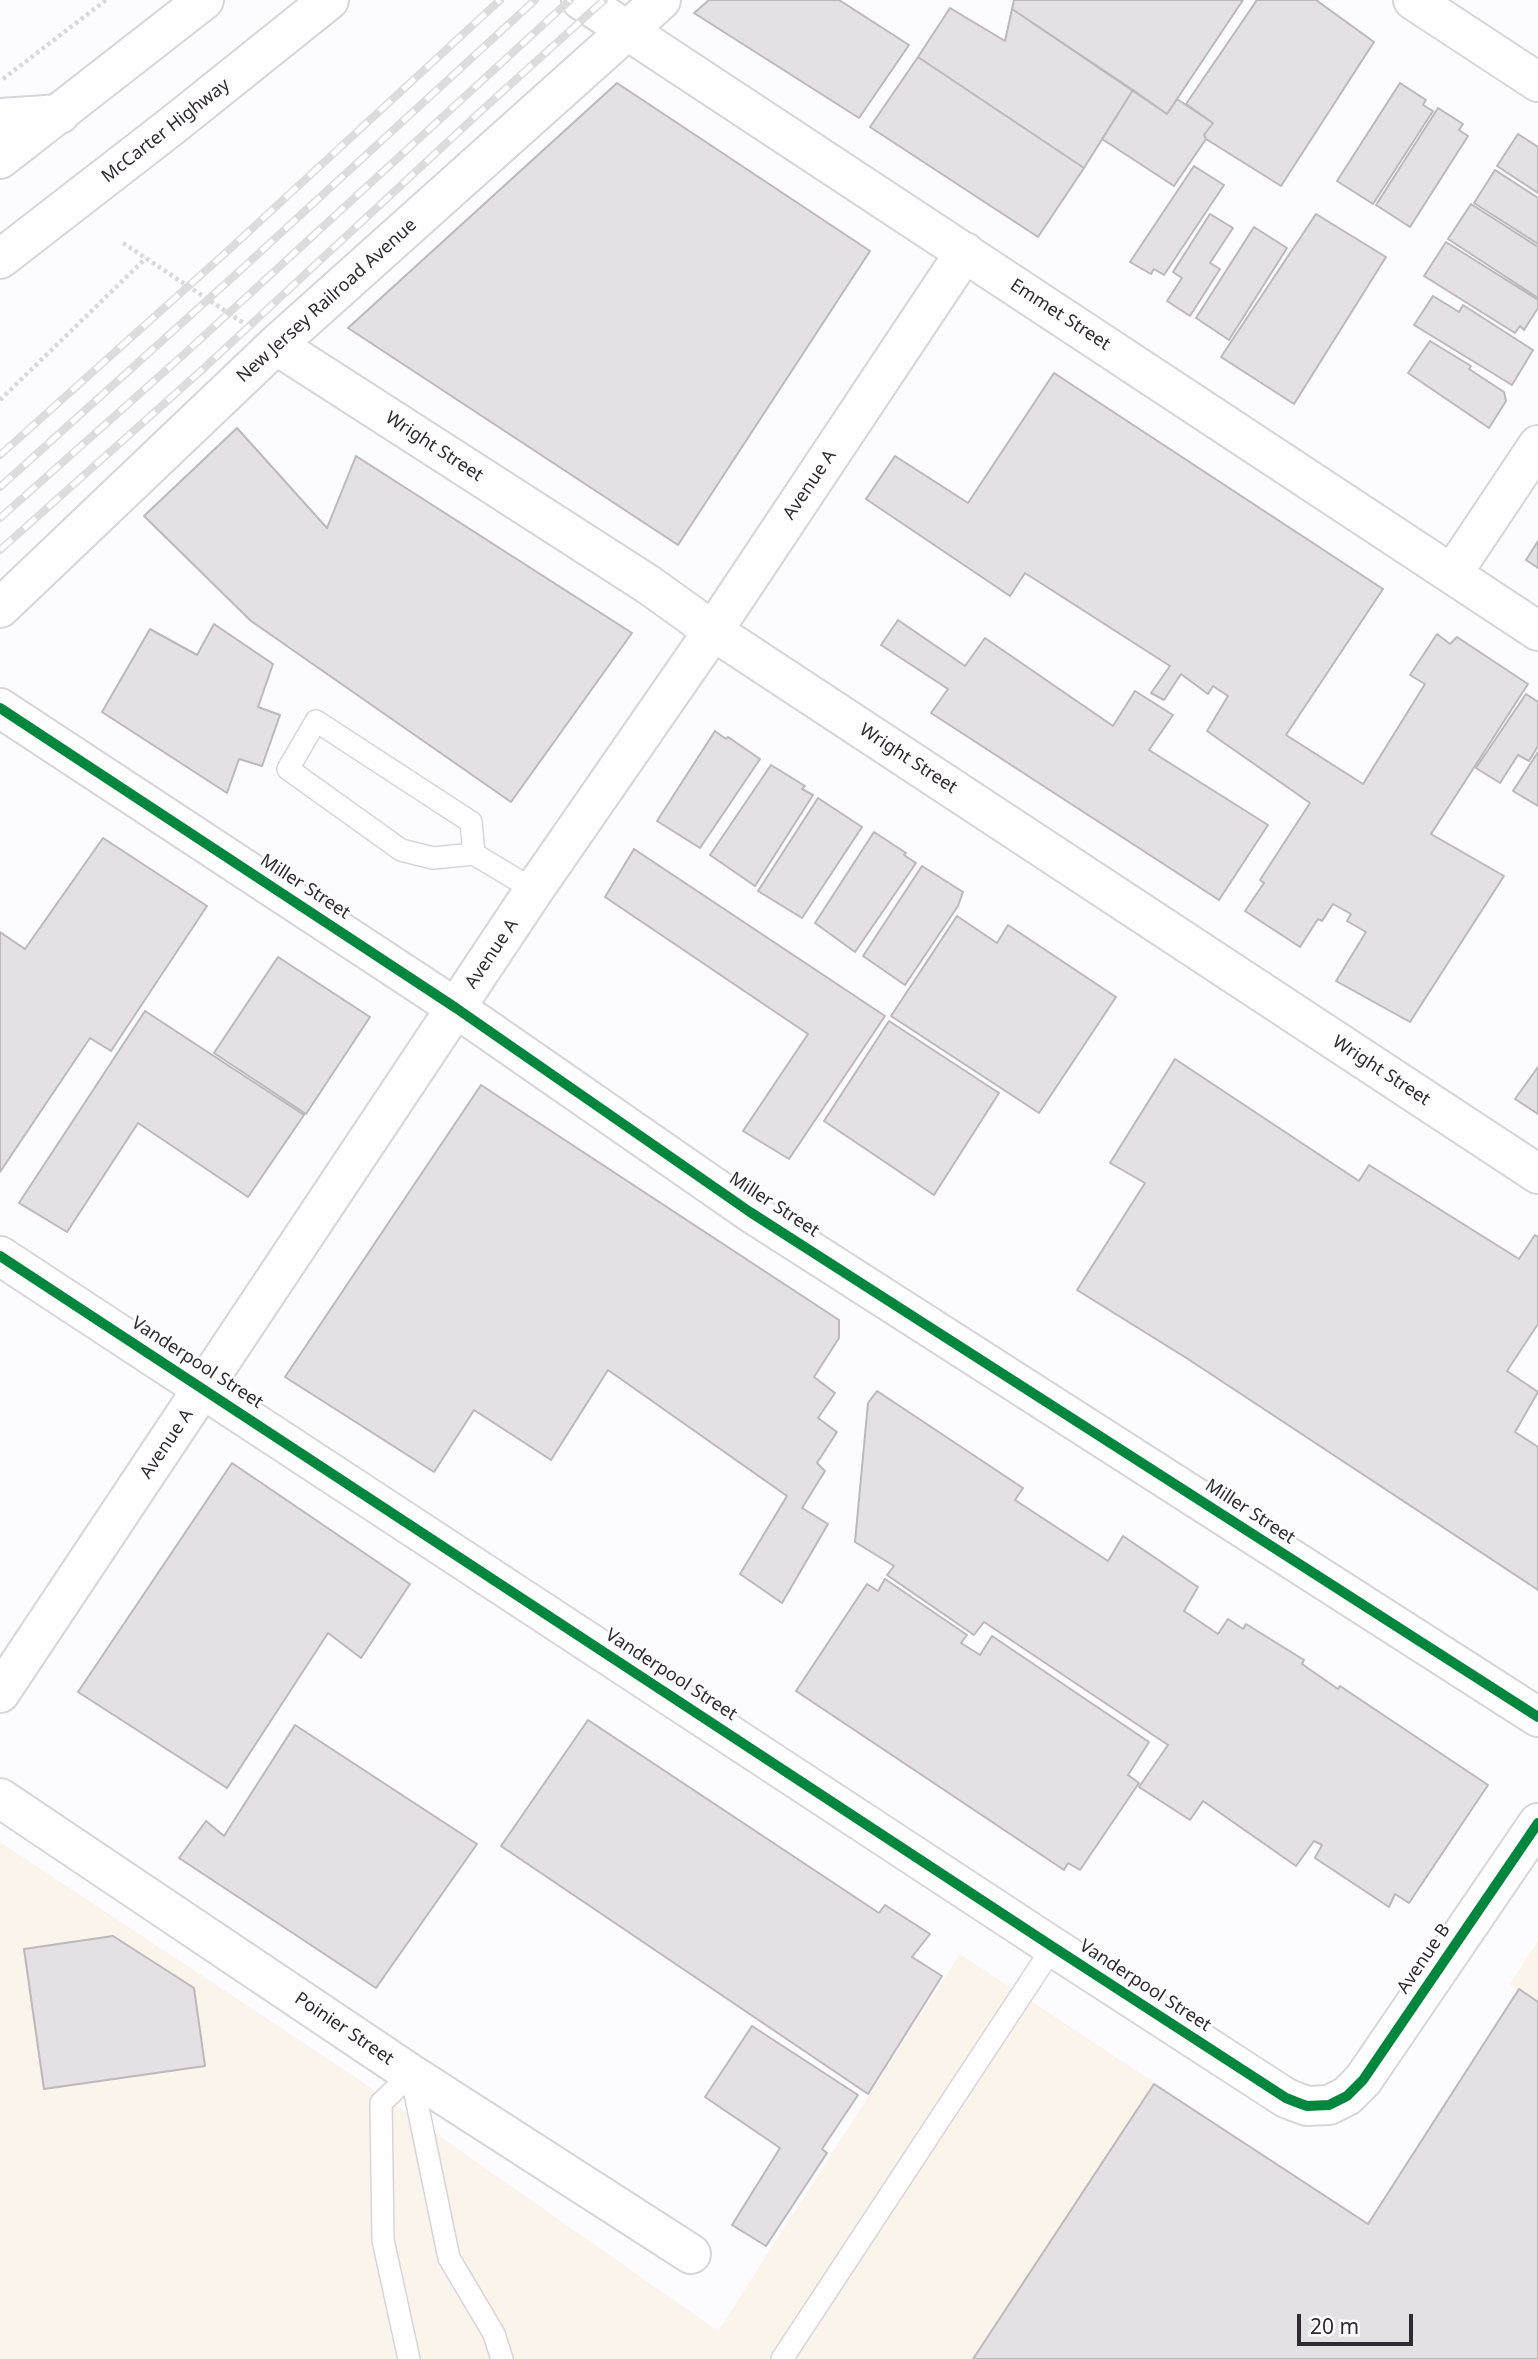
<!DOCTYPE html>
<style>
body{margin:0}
#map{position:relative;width:1538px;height:2359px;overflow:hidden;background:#fcfbfd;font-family:"Noto Sans",sans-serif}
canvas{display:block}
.scale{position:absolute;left:1297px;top:2314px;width:116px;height:32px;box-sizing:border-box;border:4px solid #302b33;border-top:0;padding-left:9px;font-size:21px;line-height:24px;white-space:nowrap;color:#302b33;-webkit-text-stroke:5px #fff;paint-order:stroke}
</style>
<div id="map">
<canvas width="1538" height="2359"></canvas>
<div class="scale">20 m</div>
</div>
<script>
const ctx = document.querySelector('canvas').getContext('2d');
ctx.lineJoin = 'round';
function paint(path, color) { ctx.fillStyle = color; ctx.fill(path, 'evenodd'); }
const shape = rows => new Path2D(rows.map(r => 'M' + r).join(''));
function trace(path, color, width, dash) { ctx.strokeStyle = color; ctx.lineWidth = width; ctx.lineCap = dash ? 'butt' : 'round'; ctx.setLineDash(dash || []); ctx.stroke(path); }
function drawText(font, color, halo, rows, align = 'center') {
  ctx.font = font + ' "Noto Sans",sans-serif'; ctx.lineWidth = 5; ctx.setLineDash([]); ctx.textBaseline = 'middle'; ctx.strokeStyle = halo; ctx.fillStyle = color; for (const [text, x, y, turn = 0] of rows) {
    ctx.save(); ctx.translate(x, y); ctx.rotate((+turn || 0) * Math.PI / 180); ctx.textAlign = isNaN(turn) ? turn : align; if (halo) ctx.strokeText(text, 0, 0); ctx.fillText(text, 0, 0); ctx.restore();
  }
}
paint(shape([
 [0,1842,355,2077,718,2331,960,1954,1368,2224,1518,1990,1510,1984,1538,1941,1538,2359,0,2359]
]), '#fbf4ea');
const building = shape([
 [709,0,839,0,909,45,859,118,694,13,709,0],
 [1014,0,1243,0,1167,114,1012,9,1014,0],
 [1257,0,1316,0,1374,42,1281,186,1206,139,1204,135,1213,123,1186,104,1257,0],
 [950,8,1005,41,1012,9,1133,90,1084,168,918,57,950,8],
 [918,57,1084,168,1038,237,870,127,918,57],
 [617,83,870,251,678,545,348,328,617,83],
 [1400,83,1426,100,1423,105,1433,111,1373,204,1337,181,1400,83],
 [1133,90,1167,114,1177,99,1213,123,1204,135,1206,139,1174,186,1102,139,1133,90],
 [1438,108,1463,124,1459,130,1468,136,1410,227,1376,205,1438,108],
 [1518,134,1538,147,1538,193,1497,166,1518,134],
 [1194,166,1224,185,1164,275,1154,269,1151,274,1130,262,1194,166],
 [1495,170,1538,198,1538,244,1474,203,1495,170],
 [1471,204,1538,247,1538,298,1448,239,1471,204],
 [1210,214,1233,228,1210,263,1220,269,1190,316,1167,301,1182,278,1173,272,1210,214],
 [1316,214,1386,257,1294,404,1221,357,1316,214],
 [1254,227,1287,248,1229,340,1196,318,1254,227],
 [1446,242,1538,300,1538,308,1524,330,1520,326,1515,333,1424,276,1446,242],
 [1433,296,1459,312,1463,305,1533,350,1512,385,1414,325,1433,296],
 [1430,341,1471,366,1469,369,1504,392,1506,401,1489,428,1408,373,1430,341],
 [1054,373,1383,589,1286,735,1363,784,1425,684,1410,675,1437,634,1450,644,1457,637,1528,684,1431,834,1504,876,1410,1022,1336,981,1366,932,1347,921,1351,914,1333,904,1322,921,1318,919,1300,947,1245,911,1264,883,1260,880,1310,803,1207,731,1228,696,1213,686,1208,694,1181,674,1164,700,1151,693,1170,666,1025,573,1010,596,866,499,895,456,968,503,1054,373],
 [237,428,327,528,356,456,632,633,511,802,251,621,144,516,237,428],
 [1538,541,1538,568,1526,560,1538,541],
 [898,620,965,666,985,638,1113,726,1135,691,1173,715,1149,750,1268,825,1219,900,931,713,948,689,881,645,898,620],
 [214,624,273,664,258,707,280,715,262,766,239,759,227,793,102,712,150,629,197,655,214,624],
 [1526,694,1538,702,1538,746,1529,761,1518,755,1500,783,1476,768,1526,694],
 [715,731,726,739,728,737,760,759,700,848,657,821,715,731],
 [1538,752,1538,806,1513,791,1538,752],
 [771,765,805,786,802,789,813,795,755,886,710,855,771,765],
 [818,798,862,827,802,918,758,891,818,798],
 [874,832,906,853,904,855,916,863,855,952,815,923,874,832],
 [103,838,207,906,111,1051,90,1038,0,1172,0,932,25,949,103,838],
 [634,849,885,1016,789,1159,743,1131,808,1034,605,897,634,849],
 [922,866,963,892,958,906,905,985,863,956,922,866],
 [957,916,997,943,1008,925,1116,997,1039,1113,891,1016,957,916],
 [278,957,370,1017,306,1114,214,1053,278,957],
 [145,1011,304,1115,248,1197,138,1123,67,1232,19,1203,145,1011],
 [889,1021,999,1093,934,1195,824,1121,889,1021],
 [1175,1059,1359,1181,1369,1165,1519,1259,1535,1235,1538,1237,1538,1324,1507,1371,1538,1392,1515,1432,1538,1447,1538,1590,1188,1359,1077,1290,1145,1183,1110,1163,1175,1059],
 [1538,1067,1538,1114,1515,1099,1538,1067],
 [481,1085,839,1320,839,1338,814,1377,835,1393,818,1418,837,1432,817,1463,825,1471,802,1508,828,1524,782,1603,740,1574,787,1496,608,1370,551,1460,474,1410,434,1472,285,1377,481,1085],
 [877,1391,1023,1488,1015,1500,1108,1561,1123,1536,1198,1587,1184,1611,1218,1634,1228,1619,1243,1629,1246,1624,1304,1660,1302,1664,1338,1689,1340,1686,1488,1785,1409,1903,1395,1894,1389,1907,1315,1858,1322,1845,1314,1841,1296,1866,1203,1801,1190,1820,1139,1787,1168,1745,984,1622,974,1635,887,1575,894,1566,855,1542,868,1403,877,1391],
 [232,1463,410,1584,361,1658,328,1633,227,1788,78,1692,232,1463],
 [885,1579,967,1635,961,1643,980,1655,992,1636,1149,1742,1128,1775,1139,1783,1080,1870,1068,1863,1064,1870,796,1691,867,1584,878,1591,885,1579],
 [588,1720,879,1913,885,1905,930,1934,912,1957,942,1976,868,2094,501,1846,588,1720],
 [295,1725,477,1844,376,1988,179,1858,206,1821,224,1836,295,1725],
 [113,1936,194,1988,205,2066,44,2089,24,1949,113,1936],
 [1519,1989,1538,2002,1538,2359,973,2359,1154,2084,1368,2224,1519,1989],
 [752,2026,858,2095,822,2149,827,2153,766,2246,732,2225,780,2148,705,2097,752,2026]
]);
paint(building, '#e4e0e4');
trace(building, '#bcb8bc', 2);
const lane = shape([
 [474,854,471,822,316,721,288,769,401,850,433,858,474,854,534,890],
 [409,2359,383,2240,381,2103,411,2074,449,2258,494,2334,502,2359],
 [782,2359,1053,1947]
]);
const street = shape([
 [581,0,1538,631],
 [1413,0,1538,82],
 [276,345,649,585,713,631,1538,1174],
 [1452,574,1538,445],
 [0,608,276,345,661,0],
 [0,708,456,1008,750,1212,1538,1717],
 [0,1256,1053,1947,1286,2098,1296,2102,1307,2106,1329,2105,1347,2096,1363,2080,1538,1823],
 [0,1693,534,890,713,631,965,252],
 [0,1798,411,2074,691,2254]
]);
const primary = shape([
 [0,118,60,114],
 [0,159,204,0],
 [0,259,173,125,329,0]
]);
trace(lane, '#d7d5d9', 24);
trace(street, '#d7d5d9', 42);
trace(primary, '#d7d5d9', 42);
trace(shape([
 [3,79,106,0],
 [123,243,245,324],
 [0,400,146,258]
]), '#d9d9da', 4.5, [3.5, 3.5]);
trace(lane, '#fffeff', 21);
trace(street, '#fffeff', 38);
trace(primary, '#fffeff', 38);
const rail = shape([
 [0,455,232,247,500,0],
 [0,487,234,276,535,0],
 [0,518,182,356,570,0],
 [0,550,203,369,480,112,604,0]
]);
trace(rail, '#dcdcdc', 8);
trace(rail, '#fff', 5, [16]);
trace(shape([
 [0,708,456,1008,750,1212,1538,1717],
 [0,1256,1053,1947,1286,2098,1296,2102,1307,2106,1329,2105,1347,2096,1363,2080,1538,1823]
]), '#00873e', 10);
drawText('18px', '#302b33', '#fff', [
 ["McCarter Highway",166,131,-38],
 ["New Jersey Railroad Avenue",327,301,-42],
 ["Emmet Street",1060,315,33],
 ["Wright Street",434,447,33],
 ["Avenue A",810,485,-56],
 ["Wright Street",908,759,33],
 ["Miller Street",305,887,33],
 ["Avenue A",492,954,-56],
 ["Wright Street",1381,1071,33],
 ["Miller Street",774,1205,33],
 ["Vanderpool Street",197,1363,33],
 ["Avenue A",167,1444,-56],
 ["Miller Street",1250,1512,33],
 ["Vanderpool Street",671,1675,33],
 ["Avenue B",1424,1959,-56],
 ["Vanderpool Street",1145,1986,33],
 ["Poinier Street",344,2029,34]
]);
</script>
